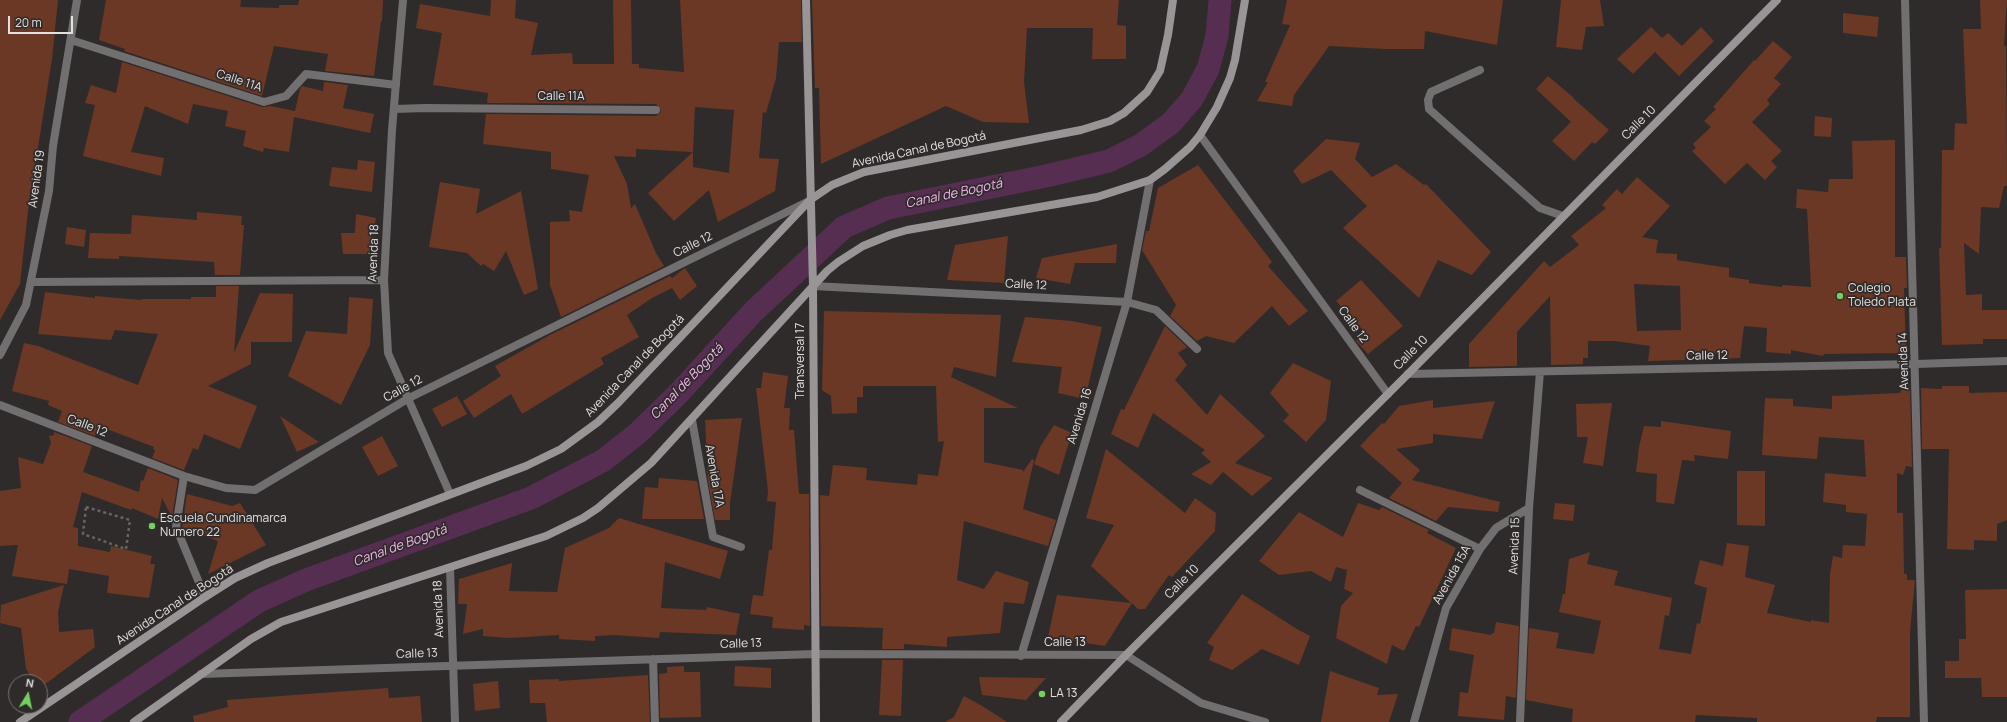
<!DOCTYPE html>
<meta charset="utf-8">
<style>
body{margin:0}
#map{position:relative;width:2007px;height:722px;overflow:hidden;background:#302b2b;font-family:Manrope,sans-serif}
canvas{display:block}
.north{position:absolute;left:8px;top:674px;width:40px;height:40px;box-sizing:border-box;background:#302b2b;border:1px solid #787373;border-radius:50%;rotate:10deg;font-size:11px;font-weight:700;line-height:16px;text-align:center;color:#e3e0e0}
.north::after{content:'';display:block;margin:auto;width:14px;height:18px;background:#73d25d;clip-path:polygon(50% 0,100% 100%,50% 72%,0 100%)}
.scale{position:absolute;left:8px;top:16px;width:65px;height:18px;box-sizing:border-box;border:2px solid #e3e0e0;border-top:0;padding-left:5px;font-size:12px;line-height:14px;white-space:nowrap;color:#e3e0e0;-webkit-text-stroke:3px #302b2b;paint-order:stroke}
</style>
<div id="map">
<canvas width="2007" height="722"></canvas>
<div class="north">N</div>
<div class="scale">20 m</div>
</div>
<script>
const ctx = document.querySelector('canvas').getContext('2d');
ctx.lineJoin = 'round';
const shape = rows => new Path2D(rows.map(r => 'M' + r).join(''));
function trace(path, color, width, dash) { ctx.strokeStyle = color; ctx.lineWidth = width; ctx.lineCap = dash ? 'butt' : 'round'; ctx.setLineDash(dash || []); ctx.stroke(path); }
function paint(path, color) { ctx.fillStyle = color; ctx.fill(path, 'evenodd'); }
function drawText(font, color, halo, rows, align = 'center') {
  ctx.font = font + ' Manrope,sans-serif'; ctx.lineWidth = 3.5; ctx.setLineDash([]); ctx.textBaseline = 'middle'; ctx.strokeStyle = halo; ctx.fillStyle = color; for (const [text, x, y, turn = 0] of rows) {
    ctx.save(); ctx.translate(x, y); ctx.rotate((+turn || 0) * Math.PI / 180); ctx.textAlign = isNaN(turn) ? turn : align; if (halo) ctx.strokeText(text, 0, 0); ctx.fillText(text, 0, 0); ctx.restore();
  }
}
trace(shape([
 [80,722,259,601,306,580,531,498,604,460,638,433,678,394,753,312,844,227,888,208,1046,176,1109,161,1141,145,1171,123,1192,99,1208,69,1217,36,1220,0]
]), '#552e52', 23);
paint(shape([
 [0,0,58,0,52,59,28,211,20,284,0,320],
 [106,0,241,0,240,7,279,8,279,5,298,5,299,0,383,0,382,21,381,21,374,76,325,71,328,54,274,46,262,96,124,51,125,49,99,40],
 [491,0,516,0,515,18,538,23,531,55,572,53,573,64,614,64,613,0,631,0,632,64,639,64,639,68,684,72,680,0,801,0,802,42,779,42,776,78,766,113,763,112,759,158,779,159,775,191,718,222,709,190,674,221,648,193,693,152,693,167,729,173,734,110,695,107,693,152,636,149,636,157,614,156,627,184,631,208,635,204,656,253,664,266,561,317,550,285,550,222,570,221,569,210,582,212,589,175,551,169,551,152,483,144,486,114,656,116,660,113,661,110,656,104,487,103,488,93,433,85,442,33,416,28,420,4,490,16],
 [812,0,1119,0,1117,25,1126,26,1126,59,1092,59,1093,28,1027,28,1024,82,1029,123,983,122,946,106,821,164,819,88,815,88],
 [1287,0,1503,0,1497,45,1425,31,1424,49,1385,49,1329,46,1294,95,1292,106,1257,101,1268,82,1265,82,1290,25,1282,24],
 [1561,0,1600,0,1604,26,1586,27,1582,50,1556,47],
 [1980,0,2007,0,2004,46,2006,46,2007,186,2004,186,1999,208,1981,207,1979,254,1964,243,1966,295,1982,294,1982,310,2007,310,2007,339,1983,339,1983,344,1942,345,1939,248,1941,248,1942,150,1954,150,1955,123,1967,124,1963,29,1981,29],
 [1843,13,1879,17,1877,37,1843,33],
 [1651,27,1662,38,1668,33,1682,46,1701,27,1714,41,1679,76,1655,52,1633,74,1617,59],
 [1773,41,1792,57,1774,78,1781,84,1767,100,1770,104,1752,122,1782,151,1771,161,1777,167,1765,180,1747,163,1725,184,1692,151,1696,148,1693,144,1711,127,1704,121,1716,109,1713,107,1754,60,1755,61],
 [122,62,262,107,271,106,295,111,300,89,302,86,323,91,324,82,348,85,343,108,374,114,370,133,294,117,289,152,264,148,263,152,243,146,246,131,225,126,228,111,193,104,188,124,145,106,131,152,164,158,161,176,83,156,95,105,85,103,91,85,116,93],
 [1548,76,1574,98,1573,100,1574,99,1609,130,1595,144,1592,142,1574,161,1552,141,1571,122,1536,89],
 [1815,116,1832,118,1831,137,1814,136],
 [1326,139,1360,143,1355,159,1372,177,1396,164,1424,185,1426,184,1491,252,1472,275,1438,260,1419,298,1343,228,1367,206,1331,170,1302,184,1293,171],
 [1895,140,1895,257,1906,257,1907,288,1904,288,1906,353,1824,354,1823,356,1791,350,1791,354,1766,352,1767,328,1744,326,1740,358,1719,359,1719,354,1685,355,1685,360,1648,361,1650,346,1615,341,1588,341,1588,358,1583,358,1583,364,1551,365,1550,296,1517,332,1517,366,1469,367,1469,344,1544,261,1550,267,1579,245,1571,236,1606,208,1602,205,1617,189,1622,194,1637,177,1670,206,1642,237,1658,240,1656,253,1677,254,1677,260,1729,268,1729,277,1749,280,1749,283,1782,287,1782,285,1811,287,1807,209,1796,208,1797,189,1828,192,1829,179,1853,179,1852,141],
 [1634,284,1680,286,1681,330,1637,331],
 [358,160,375,162,372,192,329,186,332,167,357,170],
 [1198,165,1272,262,1268,266,1308,311,1289,326,1272,306,1234,343,1206,336,1197,341,1170,316,1176,305,1142,250,1146,231,1149,231,1158,188],
 [440,182,480,189,476,214,521,191,538,289,524,295,506,251,494,271,483,264,481,266,467,253,429,247],
 [197,212,242,216,241,225,244,225,240,275,215,275,214,262,119,256,119,259,88,258,90,233,131,234,132,215,197,220],
 [356,214,376,218,369,254,343,254,341,233,355,233],
 [67,227,86,230,84,247,65,244],
 [1008,236,1004,283,947,280,955,245],
 [1117,244,1116,263,1075,263,1070,284,1036,278,1042,258],
 [685,268,697,286,680,300,672,288,652,298,627,315,639,337,601,358,604,364,522,414,511,394,474,418,463,401,501,376,495,366,550,335,670,276,672,278],
 [1361,280,1403,326,1368,354,1356,341,1363,330,1336,301],
 [216,286,239,286,234,353,260,293,293,294,292,342,251,342,251,364,208,386,257,406,240,449,204,434,198,450,193,448,184,470,152,458,155,450,153,449,154,447,99,426,95,436,58,422,62,411,48,405,49,401,12,391,24,343,38,346,138,385,158,334,115,330,111,340,38,334,45,292,95,298,95,296,141,300,141,299,191,299,191,297,216,297],
 [349,297,373,299,370,345,341,405,288,376,306,331,347,334],
 [824,311,1001,315,996,377,954,367,951,377,1018,408,984,408,984,462,1023,470,1023,472,1032,459,1034,460,1023,509,1056,520,1048,546,964,521,957,580,984,589,996,571,1029,582,1024,604,1004,602,1000,633,947,637,947,647,904,644,904,649,882,649,883,628,821,626,820,495,829,496,833,465,867,468,866,480,917,485,918,474,938,476,944,441,938,442,936,386,863,386,863,397,857,397,857,413,832,414,831,396,822,390],
 [1025,317,1072,321,1102,327,1085,399,1058,393,1062,367,1012,362],
 [1165,326,1187,347,1178,353,1187,365,1175,380,1207,415,1220,394,1265,436,1235,463,1273,478,1252,496,1223,472,1211,485,1191,474,1211,462,1201,453,1205,450,1153,413,1138,448,1111,434,1121,409,1124,410],
 [1293,363,1331,381,1326,420,1306,442,1283,421,1289,415,1270,393],
 [763,372,788,376,784,408,790,408,789,430,794,430,799,494,809,494,810,626,804,625,804,630,772,628,773,617,750,614,753,595,763,596,769,550,772,550,776,502,767,501,768,491,756,388,761,388],
 [1942,386,1969,386,1969,393,2007,392,2007,520,1997,524,1997,541,1974,540,1974,550,1947,549,1949,449,1922,449,1921,388,1942,389],
 [1903,387,1910,387,1912,467,1906,466,1903,475,1897,473,1897,513,1903,513,1904,574,1907,574,1907,580,1915,580,1910,631,1910,717,1877,717,1876,722,1757,722,1757,718,1696,715,1695,722,1572,722,1573,709,1526,700,1529,628,1559,633,1556,648,1594,654,1601,621,1559,612,1563,594,1565,594,1569,559,1590,552,1587,564,1618,571,1614,585,1672,598,1669,616,1665,615,1659,649,1691,654,1697,623,1700,624,1707,588,1694,584,1700,560,1723,566,1727,543,1749,546,1745,577,1775,585,1767,613,1811,622,1811,620,1829,623,1830,574,1833,556,1842,558,1843,545,1865,546,1867,514,1846,512,1846,505,1823,502,1825,473,1866,477,1864,440,1819,437,1817,459,1762,455,1765,398,1793,399,1793,406,1832,409,1832,396,1900,393],
 [457,396,467,414,442,427,432,409],
 [1433,400,1433,408,1495,401,1482,439,1433,434,1433,443,1396,449,1420,470,1412,480,1500,502,1498,512,1448,507,1436,521,1389,498,1402,483,1360,446,1382,423,1384,424,1399,406],
 [1612,403,1603,466,1583,463,1588,437,1577,437,1576,404],
 [280,416,319,442,297,452],
 [742,418,730,503,730,520,715,520,708,481,705,420],
 [1661,421,1731,431,1728,459,1694,455,1695,461,1682,460,1674,504,1656,502,1657,474,1636,472,1639,447,1644,426,1661,427],
 [1054,425,1072,433,1059,475,1034,464,1040,447],
 [54,432,92,446,83,472,139,492,141,480,143,481,148,468,178,480,172,517,162,498,158,519,132,508,131,510,82,492,73,527,78,528,78,546,110,552,111,546,152,556,150,564,155,564,149,598,107,593,109,576,69,569,67,584,12,576,18,545,0,546,0,491,21,488,18,457,43,464,51,443,49,436,54,435],
 [382,436,398,466,378,476,362,447],
 [1106,449,1185,513,1195,498,1216,513,1215,531,1172,577,1169,575,1145,609,1138,609,1132,603,1105,646,1048,637,1057,595,1131,603,1091,566,1114,525,1086,518],
 [1737,471,1765,471,1765,526,1737,525],
 [659,478,697,481,704,519,642,519,645,487,658,488],
 [187,494,232,506,240,503,266,545,208,574,218,541,182,528],
 [1358,503,1379,510,1382,507,1429,530,1427,533,1456,548,1419,627,1416,626,1404,651,1392,645,1387,664,1336,638,1341,606,1353,593,1344,589,1347,570,1336,567,1331,582,1311,571,1279,575,1259,561,1299,512,1343,537],
 [1555,503,1575,505,1573,521,1553,519],
 [619,518,728,551,720,579,665,562,661,608,706,610,707,607,740,614,736,635,660,632,659,638,614,635,595,636,595,641,559,639,559,635,508,638,483,636,483,629,463,634,467,604,458,604,459,579,512,563,509,591,557,592,565,548,609,528],
 [64,585,58,612,59,632,93,629,95,647,40,688,40,682,35,682,26,669,21,628,0,623,1,605],
 [2007,589,2007,697,1982,697,1981,678,1945,678,1945,661,1959,661,1959,639,1966,639,1965,590],
 [1242,594,1297,629,1310,636,1299,665,1262,649,1232,670,1209,660,1214,647,1207,643],
 [1496,622,1519,626,1516,698,1506,696,1504,720,1458,716,1460,692,1468,693,1474,655,1449,650,1452,628,1491,635,1492,633,1494,633],
 [882,660,903,660,901,716,879,715],
 [684,666,684,672,700,672,701,717,660,718,659,674,667,673,667,667],
 [735,666,771,668,771,688,734,686],
 [1330,671,1379,688,1377,695,1398,694,1389,722,1321,722],
 [648,675,650,722,547,722,545,703,530,703,529,680,559,679,559,681],
 [979,677,1046,678,1026,700,982,695],
 [498,681,500,708,475,711,473,684],
 [388,688,389,698,420,696,422,722,194,722,193,716,228,707,227,700],
 [964,696,984,707,1007,722,945,722,954,717]
]), '#6a3824');
trace(shape([
 [86,507,130,520,126,549,83,534,86,507]
]), '#686363', 2.5, [3, 3]);
trace(shape([
 [1480,70,1431,92,1428,100,1429,109,1540,208,1563,216]
]), '#726f70', 8);
trace(shape([
 [403,0,392,130,384,280,388,353,450,494],
 [1905,0,1924,722],
 [71,40,264,102,286,96,306,74,396,85],
 [394,109,425,108,656,110],
 [1200,135,1388,394],
 [31,282,384,280],
 [813,286,1127,302,1156,310,1197,349],
 [0,355,26,305,49,191,53,146,77,0],
 [1408,374,1916,364,2007,361],
 [0,405,184,476,226,488,255,490,409,398,809,201],
 [692,420,713,537,741,547],
 [184,476,176,527,205,597],
 [1360,490,1480,549],
 [450,568,455,722],
 [1021,656,1127,302,1150,180],
 [653,659,655,722],
 [201,674,815,654,1126,655,1201,703,1265,722],
 [1414,722,1446,608,1480,549,1496,528,1529,508],
 [1520,722,1529,508,1540,372]
]), '#726f70', 8);
trace(shape([
 [806,0,813,286,816,722],
 [20,722,205,597,235,578,268,563,526,466,561,449,598,422,618,403,810,200,832,185,864,172,1081,130,1110,121,1124,113,1147,92,1160,71,1168,35,1173,0],
 [134,722,251,639,281,622,546,536,583,518,598,508,651,463,827,271,838,262,863,246,890,235,907,230,1097,197,1150,180,1165,169,1190,147,1200,135,1217,107,1230,78,1235,60,1245,0],
 [1061,722,1126,655,1408,374,1777,0]
]), '#999596', 8);
for (const [x, y, r, color] of [
 [1840,296,4,"#73d25d"],
 [152,526,4,"#73d25d"],
 [1042,694,4,"#73d25d"]
]) { const dot = new Path2D(); dot.arc(x, y, r, 0, 2 * Math.PI); ctx.fillStyle = color; ctx.fill(dot); trace(dot, '#302b2b', 1.5); }
drawText('12px', '#e3e0e0', '#302b2b', [
 ["Calle 11A",239,81,18],
 ["Calle 11A",561,97],
 ["Calle 10",1639,123,-45],
 ["Avenida Canal de Bogotá",919,150,-12],
 ["Avenida 19",37,179,-82],
 ["Calle 12",693,245,-26],
 ["Avenida 18",374,253,-88],
 ["Calle 12",1026,285,3],
 ["Calle 12",1353,325,54],
 ["Calle 10",1411,353,-45],
 ["Calle 12",1707,356,-1],
 ["Transversal 17",801,361,-90],
 ["Avenida 14",1904,361,-92],
 ["Avenida Canal de Bogotá",635,366,-46],
 ["Calle 12",403,389,-29],
 ["Avenida 16",1080,416,-73],
 ["Calle 12",87,426,21],
 ["Avenida 17A",714,476,80],
 ["Avenida 15",1515,546,-88],
 ["Avenida 15A",1452,575,-61],
 ["Calle 10",1182,582,-45],
 ["Avenida Canal de Bogotá",175,605,-33],
 ["Avenida 18",439,609,-92],
 ["Calle 13",1065,643],
 ["Calle 13",741,644,-2],
 ["Calle 13",417,654,-2]
]);
drawText('12px', '#e3e0e0', '#302b2b', [
 ["Colegio",1848,289],
 ["Toledo Plata",1848,303],
 ["Escuela Cundinamarca",160,519],
 ["Numero 22",160,533],
 ["LA 13",1050,694]
], 'left');
drawText('italic 13px', '#f8b7f2', '#302b2b', [
 ["Canal de Bogotá",954,194,-12],
 ["Canal de Bogotá",687,382,-46],
 ["Canal de Bogotá",400,546,-20]
]);
</script>
